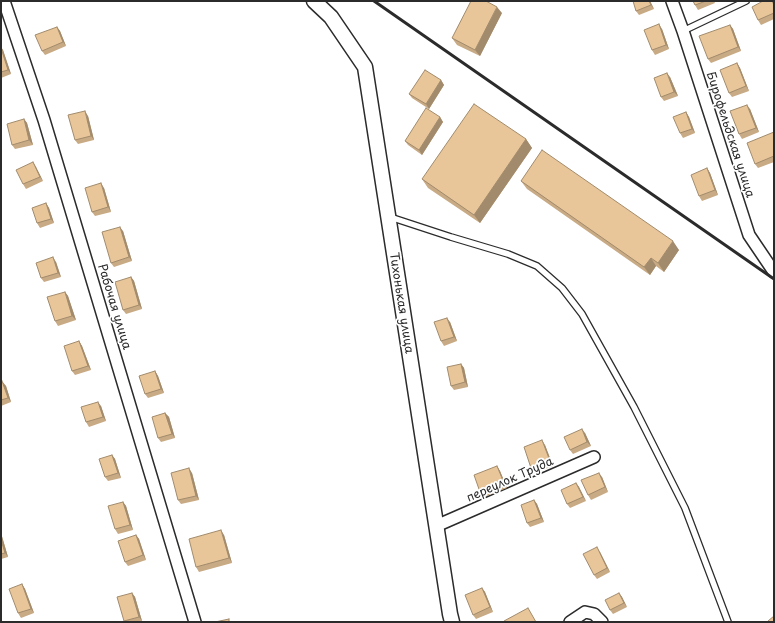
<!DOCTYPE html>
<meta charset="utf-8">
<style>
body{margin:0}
#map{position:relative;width:775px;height:623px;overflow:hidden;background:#fff;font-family:"Playpen Sans",sans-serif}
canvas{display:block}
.frame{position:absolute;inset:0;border:2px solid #2b2b2b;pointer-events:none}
</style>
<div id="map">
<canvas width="775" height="623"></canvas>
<div class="frame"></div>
</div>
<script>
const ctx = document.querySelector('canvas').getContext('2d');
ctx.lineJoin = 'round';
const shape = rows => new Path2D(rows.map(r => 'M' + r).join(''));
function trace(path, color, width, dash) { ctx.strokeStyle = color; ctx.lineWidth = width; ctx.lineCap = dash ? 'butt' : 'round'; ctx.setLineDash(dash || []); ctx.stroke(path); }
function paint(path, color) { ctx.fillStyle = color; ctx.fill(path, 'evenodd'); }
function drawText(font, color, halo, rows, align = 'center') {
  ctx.font = font + ' "Playpen Sans",sans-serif'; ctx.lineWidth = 3.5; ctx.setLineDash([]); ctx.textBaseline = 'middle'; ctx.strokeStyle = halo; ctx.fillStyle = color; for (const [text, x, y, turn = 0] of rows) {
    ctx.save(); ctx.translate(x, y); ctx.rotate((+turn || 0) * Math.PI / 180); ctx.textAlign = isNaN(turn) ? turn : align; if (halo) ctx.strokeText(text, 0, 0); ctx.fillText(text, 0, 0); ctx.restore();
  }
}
const service = shape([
 [683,31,746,1],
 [390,217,451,237,508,254,537,266,562,288,582,314,634,407,685,508,728,622]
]);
const minor = shape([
 [4,1,44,120,195,622],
 [672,1,683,31,749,235,774,272],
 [436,526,594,457],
 [570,622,585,612,594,614,602,622]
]);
const tertiary = shape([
 [314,1,331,17,365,67,450,614,452,622]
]);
trace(service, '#2b2b2b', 8);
trace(minor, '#2b2b2b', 14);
trace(tertiary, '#2b2b2b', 17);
trace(service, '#fff', 5.5);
trace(minor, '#fff', 11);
trace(tertiary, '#fff', 14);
trace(shape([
 [374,1,774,279]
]), '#2b2b2b', 3);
paint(shape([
 [633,1,650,1,654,9,639,15,636,11],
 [693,1,714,1,715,3,698,10,695,5],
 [773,1,774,3,774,19,761,25,758,20],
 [502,13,480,56,457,45,452,38],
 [730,25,733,29,741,51,711,63,708,59],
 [57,27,60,31,66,46,45,55,42,51],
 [662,29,669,49,655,55,652,50],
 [1,47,3,50,11,74,1,78],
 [737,63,740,68,749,91,732,97,729,93],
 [670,77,678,96,664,101,661,97],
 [441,80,444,85,429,109,412,98,409,94],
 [750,109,759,132,742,139,739,134],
 [686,112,689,117,695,133,683,138,680,133],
 [88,116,94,140,78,144,75,140],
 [440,117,443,122,422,155,408,145,405,141],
 [24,119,27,123,33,145,15,149,12,145],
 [774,132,774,162,758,168,755,164],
 [526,139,532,148,480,223,428,188,422,179],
 [33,162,36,167,43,181,26,189,23,184],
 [707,168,710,173,718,195,702,201,699,196],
 [521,181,679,250,664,272,656,266,650,275,527,189],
 [104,188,111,212,95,216,92,212],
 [46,203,49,208,54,223,40,228,37,223],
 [123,231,132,261,114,267,111,263],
 [56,262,61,277,44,282,41,278],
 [131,277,134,281,142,309,126,314,123,310],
 [65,292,68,296,76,320,58,326,55,321],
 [450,322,457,341,444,346,441,341],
 [79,341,82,346,91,370,75,375,72,371],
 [461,364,464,368,468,387,454,390,451,386],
 [155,371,158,376,164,393,148,398,145,394],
 [1,382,6,386,11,402,1,406],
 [101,406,106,421,89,427,86,422],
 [165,413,169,417,175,438,161,442,158,438],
 [585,433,591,446,573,454,570,450],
 [545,445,553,466,535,473,531,468],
 [112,455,115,459,121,478,108,481,105,477],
 [497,466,500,471,507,488,484,497,480,492],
 [192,473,199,500,181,504,178,500],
 [602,477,608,492,591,500,588,495],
 [576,483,579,487,586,501,570,508,567,504],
 [534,500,537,504,544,522,530,527,527,523],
 [123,502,126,506,133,530,118,534,115,529],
 [1,533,8,557,1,559],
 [136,535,139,539,146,560,128,566,125,562],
 [224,535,232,563,199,572,196,567],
 [600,552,610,572,597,579,594,575],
 [22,584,25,589,34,613,21,618,18,613],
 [482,588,485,592,493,612,476,619,473,615],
 [132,593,135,597,142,621,139,622,124,622,124,621],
 [619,593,622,597,627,607,613,614,610,610]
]), '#c8aa84');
paint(shape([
 [649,1,650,1,654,9,651,5],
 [497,7,502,13,480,56,475,50],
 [659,24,662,29,669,49,666,45],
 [730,25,733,29,741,51,738,47],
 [57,27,60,31,66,46,63,42],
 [1,47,3,50,11,74,8,70],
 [737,63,740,68,749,91,746,86],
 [667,73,670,77,678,96,674,92],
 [441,80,444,85,429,109,426,104],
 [747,105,750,109,759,132,756,128],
 [85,111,88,116,94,140,91,136],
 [686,112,689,117,695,133,692,129],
 [440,117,443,122,422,155,419,150],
 [24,119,27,123,33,145,29,140],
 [526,139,532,148,480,223,474,215],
 [33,162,36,167,43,181,40,177],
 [707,168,710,173,718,195,715,190],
 [101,183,104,188,111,212,108,207],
 [46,203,49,208,54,223,51,219],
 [120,227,123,231,132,261,129,257],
 [673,241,679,250,664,272,658,263],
 [53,257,56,262,61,277,58,273],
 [651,258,656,266,650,275,644,267],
 [131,277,134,281,142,309,139,305],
 [65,292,68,296,76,320,72,316],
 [447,318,450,322,457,341,454,337],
 [79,341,82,346,91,370,88,366],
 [461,364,464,368,468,387,465,382],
 [155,371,158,376,164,393,161,389],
 [2,381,6,386,11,402,8,398],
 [98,402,101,406,106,421,103,417],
 [165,413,169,417,175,438,172,434],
 [582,429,585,433,591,446,587,442],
 [542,440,545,445,553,466,550,461],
 [112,455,115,459,121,478,118,473],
 [497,466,500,471,507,488,504,483],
 [189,468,192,473,199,500,196,496],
 [599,473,602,477,608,492,605,487],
 [576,483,579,487,586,501,583,497],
 [534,500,537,504,544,522,541,518],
 [123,502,126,506,133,530,130,525],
 [221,530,224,535,232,563,229,558],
 [1,533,8,557,5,553,1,540],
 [136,535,139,539,146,560,143,555],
 [597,547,600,552,610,572,607,568],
 [22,584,25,589,34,613,31,609],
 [482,588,485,592,493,612,490,607],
 [132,593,135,597,142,621,139,617],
 [619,593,622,597,627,607,624,603]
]), '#a28b6c');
const building = shape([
 [471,1,486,1,497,7,475,50,452,38,471,1],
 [633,1,649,1,651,5,636,11,633,1],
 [693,1,706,1,695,5,693,1],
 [763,1,772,1,774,5,774,13,758,20,752,7,763,1],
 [659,24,666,45,652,50,644,30,659,24],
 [730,25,738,47,708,59,699,36,730,25],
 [57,27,63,42,42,51,35,35,57,27],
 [1,48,8,70,1,72,1,48],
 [737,63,746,86,729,93,720,70,737,63],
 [425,70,441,80,426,104,409,94,425,70],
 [667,73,674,92,661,97,654,78,667,73],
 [474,104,526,139,474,215,422,179,474,104],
 [747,105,756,128,739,134,730,111,747,105],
 [426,108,440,117,419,150,405,141,426,108],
 [85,111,91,136,75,140,68,115,85,111],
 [686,112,692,129,680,133,673,117,686,112],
 [24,119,29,140,12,145,7,124,24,119],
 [774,132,774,156,755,164,747,143,774,132],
 [542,150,673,241,658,263,651,258,644,267,521,181,542,150],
 [33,162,40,177,23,184,16,170,33,162],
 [707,168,715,190,699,196,691,175,707,168],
 [101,183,108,207,92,212,85,188,101,183],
 [46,203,51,219,37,223,32,208,46,203],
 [120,227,129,257,111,263,102,232,120,227],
 [53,257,58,273,41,278,36,263,53,257],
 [131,277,139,305,123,310,115,282,131,277],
 [65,292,72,316,55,321,47,297,65,292],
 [447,318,454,337,441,341,434,322,447,318],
 [79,341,88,366,72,371,64,346,79,341],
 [461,364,465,382,451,386,447,367,461,364],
 [155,371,161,389,145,394,139,376,155,371],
 [2,381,8,398,1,400,1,382,2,381],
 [98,402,103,417,86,422,81,407,98,402],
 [165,413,172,434,158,438,152,417,165,413],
 [582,429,587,442,570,450,564,437,582,429],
 [542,440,550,461,531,468,524,447,542,440],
 [112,455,118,473,105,477,99,459,112,455],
 [497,466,504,483,480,492,474,475,497,466],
 [189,468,196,496,178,500,171,473,189,468],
 [599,473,605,487,588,495,581,480,599,473],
 [576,483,583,497,567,504,561,490,576,483],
 [534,500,541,518,527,523,521,505,534,500],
 [123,502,130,525,115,529,108,506,123,502],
 [221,530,229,558,196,567,189,539,221,530],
 [136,535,143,555,125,562,118,541,136,535],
 [1,540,5,553,1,554,1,540],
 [597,547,607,568,594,575,583,554,597,547],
 [22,584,31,609,18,613,9,589,22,584],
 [482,588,490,607,473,615,465,595,482,588],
 [132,593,139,617,124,621,117,597,132,593],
 [619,593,624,603,610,610,605,600,619,593],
 [528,608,536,622,505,622,504,621,528,608],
 [774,616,774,622,769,622,768,621,774,616],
 [229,619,229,622,215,622,229,619]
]);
paint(building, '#e8c69a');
trace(building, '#a28b6c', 1);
drawText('12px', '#2b2b2b', '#fff', [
 ["Бирофельдская улица",730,135,72],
 ["Тихонькая улица",401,303,81],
 ["Рабочая улица",114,307,73],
 ["переулок Труда",510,480,-24]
]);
</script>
